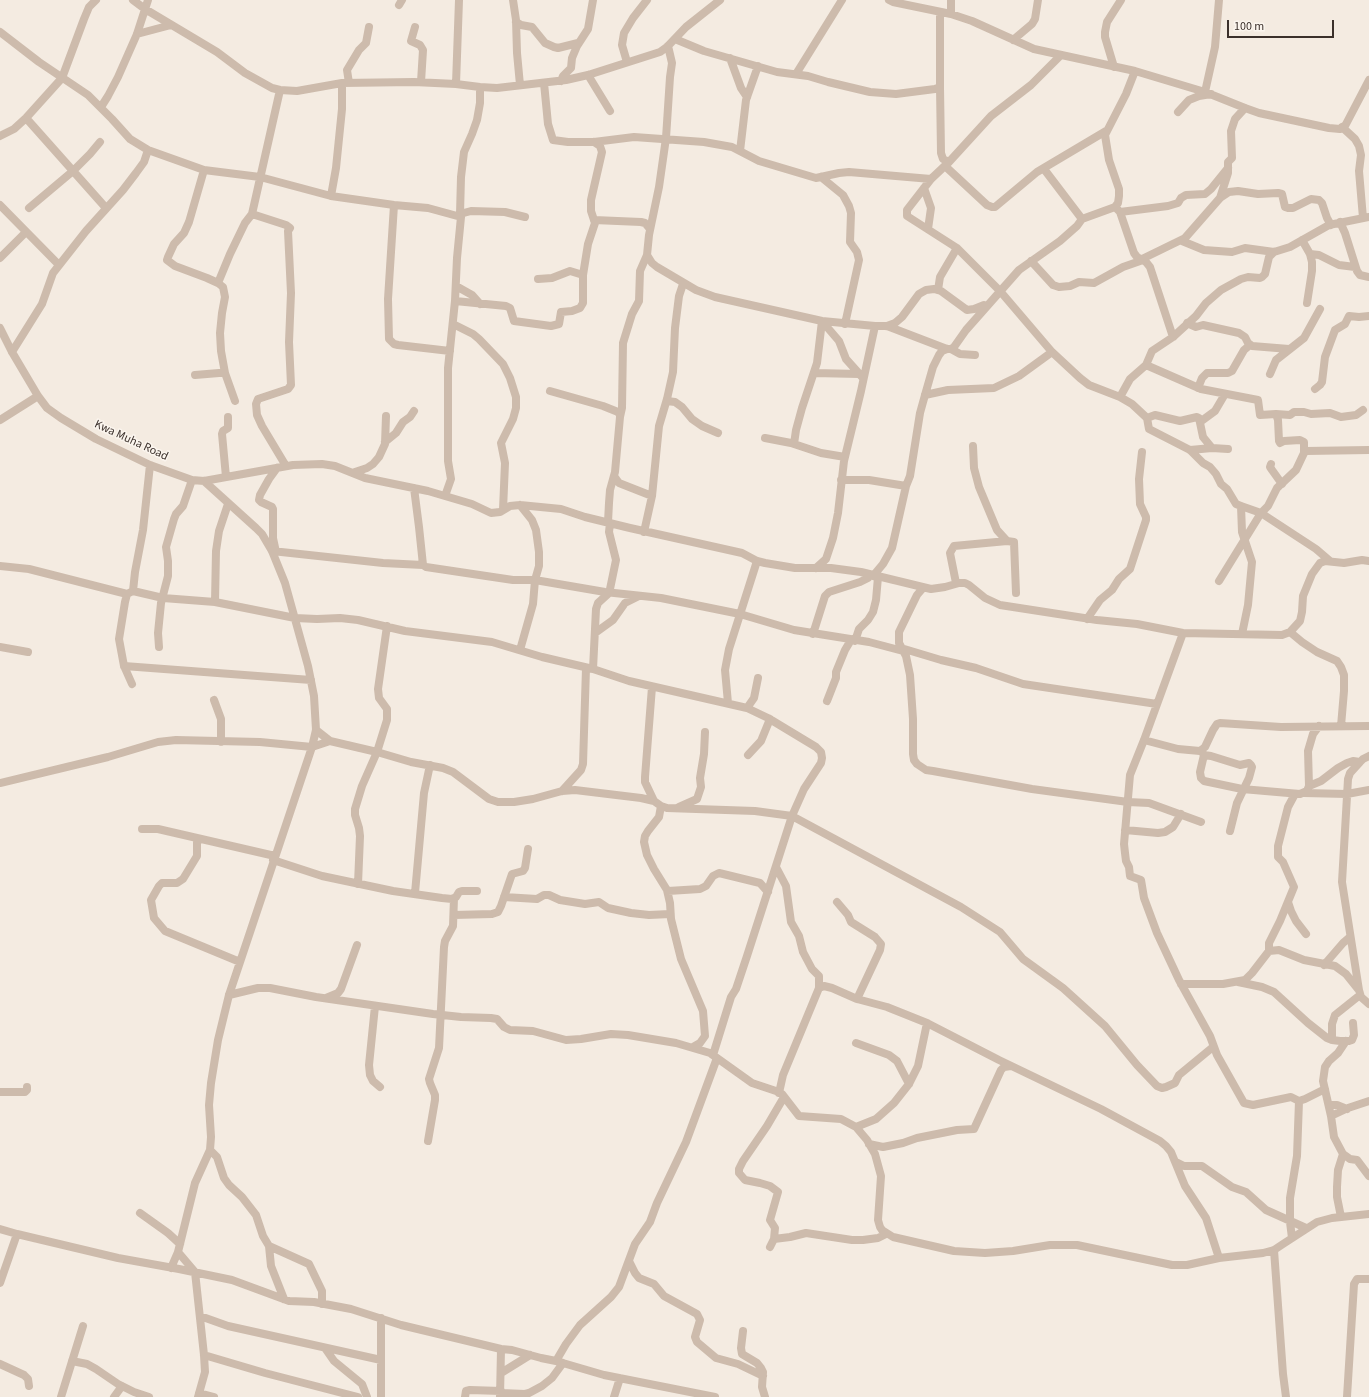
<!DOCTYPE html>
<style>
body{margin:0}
#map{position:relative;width:1369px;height:1397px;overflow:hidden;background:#f4ebe1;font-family:"Source Sans 3",sans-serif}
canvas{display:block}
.scale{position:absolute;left:1227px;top:20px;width:107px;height:18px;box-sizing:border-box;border:2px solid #3b302b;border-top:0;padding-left:5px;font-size:12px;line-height:14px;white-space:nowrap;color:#3b302b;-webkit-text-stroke:3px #fbf5ee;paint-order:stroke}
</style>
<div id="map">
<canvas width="1369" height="1397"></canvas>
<div class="scale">100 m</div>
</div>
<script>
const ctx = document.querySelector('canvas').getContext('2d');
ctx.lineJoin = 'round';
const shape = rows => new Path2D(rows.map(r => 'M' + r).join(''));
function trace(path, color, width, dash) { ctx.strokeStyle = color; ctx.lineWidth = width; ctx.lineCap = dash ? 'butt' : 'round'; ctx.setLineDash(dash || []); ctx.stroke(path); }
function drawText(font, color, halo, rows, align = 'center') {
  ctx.font = font + ' "Source Sans 3",sans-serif'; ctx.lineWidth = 3; ctx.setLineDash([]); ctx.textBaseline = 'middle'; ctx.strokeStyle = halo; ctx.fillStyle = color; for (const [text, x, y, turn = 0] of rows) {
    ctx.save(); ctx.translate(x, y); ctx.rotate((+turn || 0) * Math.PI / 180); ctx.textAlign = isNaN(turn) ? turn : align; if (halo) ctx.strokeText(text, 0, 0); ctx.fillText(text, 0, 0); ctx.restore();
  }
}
trace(shape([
 [133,0,145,9,217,52,245,73,272,88,280,90,297,91,342,83,414,82,456,84,480,87,497,88,566,80,588,75,660,52,667,47,686,27,720,0],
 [513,0,516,20,517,53,520,85],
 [889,0,893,2,951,14,972,21,1034,49,1135,71,1205,92,1245,108,1259,113,1329,128,1340,129,1345,126,1369,80],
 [399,5,402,0],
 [951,14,951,0],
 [516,22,521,25,532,27,545,43,554,47,558,48,578,43],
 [415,27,411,41,420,45,423,50,421,82],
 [0,32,39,62,88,95,112,119,130,139,148,150,204,170,260,177,331,196,394,205,428,208,461,217],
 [137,34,171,25],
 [675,39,704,51,777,72,808,76,828,82,870,92,896,94,935,89,940,87,940,12],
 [1013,40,1032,24,1035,19,1038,0],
 [668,46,672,63,670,77,666,138,659,187,649,235,647,255,652,263,657,267,696,290,715,297,822,321,875,326,887,326,947,349,951,349,954,347,966,330,1019,270,1060,241,1077,226,1082,219,1115,207],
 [1060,56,1031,85,991,116,949,162,931,179,907,210,907,216,957,248,1000,291,1052,352,1080,378,1089,385,1120,397,1132,404,1147,418,1149,429,1190,450,1203,463,1210,467,1216,474,1221,484,1227,489,1236,504,1241,506,1261,513,1316,549,1330,561],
 [730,58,741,88,747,97],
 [627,62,622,45,624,33,633,18,647,0],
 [1114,67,1105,37,1105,32,1107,22,1121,0],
 [796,74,842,0],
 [588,75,610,111],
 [561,81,563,76,571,68,572,58,577,46,588,29,593,0],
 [349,83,347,70,359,50,366,43,369,27],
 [544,83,548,124,553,140,568,142,594,142,634,137,704,142,732,147,759,161,816,178,839,173,849,172,931,179],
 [456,84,459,0],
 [940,87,941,153,943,159,949,162],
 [1205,92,1215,47,1219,0],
 [101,107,108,96,118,77,137,34,148,0],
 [1178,112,1189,100,1199,96,1211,94],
 [26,118,106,208],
 [1342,127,1355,139,1359,146,1361,155,1359,171,1363,218],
 [0,136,14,129,26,118,62,78,84,19,89,7,96,0],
 [740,151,746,100,758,66],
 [945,166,987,205,992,207,995,207,1037,172,1106,131],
 [1044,169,1082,219],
 [204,170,189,222,184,233,174,244,168,257,167,260,175,266,207,278,218,283,223,287,225,297,222,313,220,333,221,351,225,373,235,401],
 [821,177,843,195,849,206,851,213,850,242,857,252,859,260,845,324],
 [924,188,931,208,928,229],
 [331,196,336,168,342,109,342,83],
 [1220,198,1228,173,1228,162,1232,158,1231,131,1235,119,1245,108],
 [0,205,59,265],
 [394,205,388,299,389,339,394,344,398,345,450,351],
 [1115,207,1118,203,1119,196,1119,189,1109,160,1105,135,1126,94,1135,71],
 [1115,207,1120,212,1134,253,1137,257,1146,262,1150,267,1173,337],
 [29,208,73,171,90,154,100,142],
 [1120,212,1168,206,1178,203,1181,198,1186,195,1205,194,1211,189,1228,168],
 [252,214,286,225,290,228,288,231,291,293,289,342,291,385,288,389,258,399,256,404,257,415,262,426,286,466],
 [460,214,471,211,505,212,525,217],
 [594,220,641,222,645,223,650,229],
 [1340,222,1345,233,1357,271,1360,275,1369,277],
 [1302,240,1310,254,1312,262,1312,271,1307,303],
 [1182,241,1204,250,1232,252,1245,248,1274,252,1290,247,1329,225,1369,217],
 [1310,254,1319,255,1339,265,1355,267],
 [0,258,26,232],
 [1142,259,1185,238,1220,198,1229,192,1238,191,1258,194,1278,193,1282,194,1285,207,1288,208,1293,208,1311,199,1319,200,1322,203,1327,218,1331,225],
 [1031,261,1053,285,1059,287,1070,286,1079,282,1094,283,1123,267,1143,260],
 [538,279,552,278,570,271,583,275],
 [218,283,230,254,245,223,252,214,280,90],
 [456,286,472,295,480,304],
 [938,290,940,277,957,248],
 [455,301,506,306,510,308,514,321,551,326,559,324,561,312,572,311,580,308,583,303,583,275,588,244,595,223,591,211,591,200,602,152,600,146,594,142],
 [822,323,827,327,839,341,846,359,863,378],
 [1187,323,1196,327,1203,325,1239,333,1245,337,1248,343,1252,346,1289,349],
 [453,324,473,334,479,339,503,364,510,378,516,397,516,408,513,419,501,443,505,463,503,510],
 [887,326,895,323,902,317,919,294,926,290,934,289,941,291,967,310,974,309,984,305,987,306],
 [0,328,12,352,38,396,47,408,61,418,96,439,150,465,192,480,204,481,293,465,322,464,335,466,365,478,428,491,472,504,491,513,500,512,510,506,520,505,561,509,585,517,630,528,742,553,757,561,765,563,795,568,831,568,861,572,931,589,945,587,959,583,965,583,969,585,985,598,1000,605,1097,620,1137,624,1183,633,1282,635,1290,632,1300,621,1302,612,1303,596,1312,574,1320,563,1325,561,1344,563,1362,560,1369,561],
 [951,349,960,354,975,355],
 [12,352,42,304,53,273,86,231,123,190,136,173,144,162,148,150],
 [1146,365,1201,389,1258,400,1260,415,1276,414,1290,415,1294,412,1304,412,1311,414,1330,413,1341,417,1356,415,1363,410],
 [814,373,859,374],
 [1270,374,1276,360,1304,338,1320,309],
 [195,375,219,373,225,373],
 [1198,388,1202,378,1207,373,1228,373,1232,371,1244,350,1250,345],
 [1315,389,1320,385,1322,382,1325,357,1335,330,1345,324,1349,316,1359,317,1369,316],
 [550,391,603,406,618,412,620,415],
 [925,395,948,390,994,388,1019,376,1052,352],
 [1120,397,1130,379,1146,365,1152,351,1173,337,1196,316,1206,303,1221,290,1241,279,1248,277,1260,278,1262,277,1265,274,1269,257,1274,252],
 [667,401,675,402,682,407,692,419,702,426,718,433],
 [1276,414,1278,420,1279,441,1280,443,1284,441,1300,440,1304,442,1304,453],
 [1147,418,1155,415,1180,421,1197,417,1199,418,1203,437,1212,448],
 [0,420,38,396],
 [1200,422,1215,411,1225,394],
 [765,438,791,443,821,453,845,457],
 [385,442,396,433,403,422,410,417,414,411],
 [794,444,796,430,802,408,817,363,822,321],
 [973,446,974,468,979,487,997,530,1007,541],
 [1190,450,1212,448,1228,449],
 [1271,464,1270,467,1272,470,1282,484],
 [352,473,367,468,373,464,379,457,385,444,386,416],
 [614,476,619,483,652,496],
 [226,477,222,434,223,431,228,428,228,417],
 [841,480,869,480,906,486],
 [414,488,419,527,423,565,426,567,513,580,535,580,605,592,661,598,740,614,794,630,869,642,903,651],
 [445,496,451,479,448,461,448,368,455,301,457,258,461,217,460,214,461,177,464,152,472,134,477,120,480,103,480,87],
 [520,505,532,520,536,530,539,552,539,566,535,580,533,604,520,650],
 [1241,506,1242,532,1252,562,1248,605,1242,634],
 [608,522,609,503,610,490,615,472,620,417,622,408,623,343,632,314,639,301,640,271,647,255],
 [644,532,652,496,659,426,667,399,673,372,675,328,679,296,683,284],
 [272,551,383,563,423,565],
 [276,552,273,538,273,509,272,507,261,502,259,500,260,495,269,479,277,468],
 [0,566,29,569,127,594],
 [816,568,826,559,833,538,838,513,844,461,861,391,875,326],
 [873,576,883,564,892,548,906,486,910,476,920,413,925,395,933,367,939,355,942,351,947,349],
 [1219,581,1261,513,1268,506,1277,488,1296,470,1304,453,1306,451,1369,450],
 [956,583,950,553,954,546,1007,541,1014,542,1016,593],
 [923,588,917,595,899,632,899,643,906,656,910,675,913,719,913,754,914,760,917,764,926,770,933,771,1032,789,1128,802,1149,803,1201,822],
 [133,591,135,572,143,530,150,465],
 [215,602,216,551,219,531,228,504],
 [1087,619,1100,600,1112,590,1119,579,1130,569,1146,520,1146,517,1140,504,1139,479,1142,452],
 [1290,632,1302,642,1317,652,1337,661,1341,667,1344,675,1344,691,1341,726],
 [595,633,613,620,625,603,639,596],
 [1183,633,1144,740,1130,775,1124,844,1125,853,1126,861,1129,867,1130,876,1141,880,1144,898,1157,933,1179,980,1210,1036,1217,1055,1244,1103,1253,1105,1291,1097,1299,1101,1305,1099,1325,1089],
 [813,634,825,596,829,592,860,582,868,578,870,575],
 [855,641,859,629,868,620,873,612,876,600,878,577],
 [0,647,28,652],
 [159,647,158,633,161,603,168,576,168,561,166,547,174,519,176,514,183,506,192,480],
 [901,648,941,660,976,668,1023,684,1157,704],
 [124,666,311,680],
 [593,669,596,609,598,603,609,593,610,589,616,560,609,532,610,523],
 [132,684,124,666,119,639,125,602,127,594,133,591,163,598,215,602,295,618,317,619,340,618,358,620,405,631,492,642,542,657,593,669,629,681,747,708,768,718,816,747,821,752,822,758,821,763,804,789,792,816,747,956,736,989,731,997,713,1055],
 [652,687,645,777,645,782,654,801],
 [214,700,221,719,221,742],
 [827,701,836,678,836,672,845,650,851,640],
 [728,703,725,670,729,649,757,561],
 [747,708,754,698,758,678],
 [316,730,330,741,377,752,411,762,443,768,453,772,489,799,498,802,514,802,533,799,562,791,575,790,641,798,654,801,661,806,667,808,755,811,792,816,961,907,1000,932,1023,959,1063,988,1105,1026,1137,1065,1157,1086,1162,1088,1166,1087,1175,1083,1179,1075,1213,1047],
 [1144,740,1178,749,1200,751,1205,747,1213,730,1217,724,1220,723,1281,727,1369,726],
 [1200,751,1203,753,1204,755,1200,772,1201,778,1204,781,1242,789,1300,794,1307,791,1309,786,1308,751,1313,734,1319,726],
 [748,755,761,741,770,719],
 [1204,755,1211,756,1240,765,1249,763,1251,765,1252,767,1249,778,1237,803,1230,831],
 [1360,762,1350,773,1348,779,1342,882,1359,990,1361,997,1369,1004],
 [0,783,108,757,158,742,176,740,260,742,312,747,330,741],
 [1309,786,1321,781,1338,768,1347,763,1353,761,1360,762,1363,759,1369,756],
 [562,791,581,770,583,764,586,668],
 [1304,793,1347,794,1369,790],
 [661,806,659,817,648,831,645,836,644,842,647,855,654,869,667,890,670,903,671,919,681,959,703,1011,705,1036,700,1043,693,1047],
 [679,807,697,799,701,787,700,778,704,754,705,732],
 [142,829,158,829,275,856],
 [1125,830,1158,833,1165,832,1173,827,1181,814],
 [197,838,197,856,183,879,177,883,162,883,159,886,151,900,154,918,165,931,240,962],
 [273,860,322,876,393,891,442,898,452,899,456,897,459,892,462,891,477,891],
 [776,867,786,886,791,922,799,936,803,952,812,969,819,976,819,988],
 [358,884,360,836,359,828,355,815,355,809,362,786,377,752,387,720,387,709,379,698,378,689,387,626],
 [668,891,700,889,706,886,713,876,719,873,760,883,768,892],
 [415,893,424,793,430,765],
 [504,897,537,899,544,895,549,895,560,900,585,904,599,902,608,908,631,913,649,915,670,914],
 [837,902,848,915,851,922,875,937,881,944,880,950,857,999],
 [1288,902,1291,911,1296,921,1306,934],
 [454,915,492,914,498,912,501,906,512,874,523,871,525,868,528,849],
 [1269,951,1279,950,1304,960,1335,966,1346,974,1358,989],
 [1324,965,1343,943,1350,937],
 [1238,982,1262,987,1274,992,1308,1023,1327,1038,1332,1040,1340,1041,1349,1041,1352,1040,1354,1035,1353,1023],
 [1181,984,1223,984,1245,980,1252,973,1269,951,1269,943,1280,921,1294,887,1283,862,1278,857,1278,846,1288,807,1295,794],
 [229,995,258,988,270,988,316,997,433,1014,461,1017,491,1018,497,1019,504,1027,510,1030,533,1031,566,1040,581,1039,611,1034,628,1035,676,1043,710,1053,752,1083,776,1091,782,1094,799,1116,841,1119,856,1127,867,1140,875,1154,881,1176,878,1220,880,1227,882,1230,893,1237,954,1251,985,1253,1013,1251,1050,1245,1077,1245,1172,1265,1187,1265,1219,1258,1263,1253,1274,1250,1283,1244,1317,1222,1332,1218,1369,1214],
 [326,998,338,993,341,989,357,945],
 [375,1006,369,1065,370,1075,373,1081,380,1087],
 [1332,1040,1332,1024,1335,1015,1360,995],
 [856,1043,889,1055,897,1061,909,1084],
 [0,1092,25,1092,27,1090,27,1087],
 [779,1093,783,1075,819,988,824,986,832,988,857,999,887,1007,927,1023,999,1060,1101,1109,1160,1141,1166,1146,1171,1152,1185,1186,1206,1218,1219,1258],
 [1329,1105,1337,1105,1347,1109],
 [1331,1116,1348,1108,1369,1101],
 [856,1127,876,1119,894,1103,909,1084,918,1066,927,1023],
 [428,1141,435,1100,435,1095,430,1083,429,1079,439,1048,444,947,445,941,453,926,454,898],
 [869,1144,883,1147,903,1143,917,1138,957,1130,974,1129,1001,1070,1004,1067,1011,1066],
 [210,1150,217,1157,224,1178,229,1185,242,1197,256,1215,263,1236,269,1246,271,1266,284,1299],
 [1343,1154,1350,1159,1357,1160,1369,1176],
 [1176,1162,1184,1166,1202,1166,1232,1187,1246,1192,1266,1210,1306,1228],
 [140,1213,168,1233,180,1244],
 [1341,1217,1337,1197,1337,1187,1338,1170,1343,1154,1334,1137,1331,1116,1323,1081,1325,1067,1329,1061,1338,1053,1346,1041],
 [0,1229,17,1234,118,1258,179,1269,232,1280,289,1301,314,1302,351,1309,401,1325,501,1349,512,1350,541,1358,556,1361,604,1375,715,1397],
 [1292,1238,1290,1222,1290,1198,1297,1156,1299,1101],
 [774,1239,775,1228,770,1220,778,1192,770,1186,760,1183,745,1180,739,1173,739,1169,743,1161,767,1126,784,1097],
 [269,1246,309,1264,322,1291,322,1304],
 [770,1247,774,1239,790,1237,806,1233,852,1240,863,1240,878,1238,886,1234],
 [1274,1250,1283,1374,1286,1397],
 [178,1252,195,1272,204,1355,205,1372,198,1397],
 [629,1261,635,1273,639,1278,654,1284,664,1296,697,1314,700,1320,695,1337,697,1342,716,1358,738,1364,763,1376],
 [171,1268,178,1252,195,1183,210,1150,211,1137,209,1105,211,1083,218,1040,229,995,312,747,316,730,314,696,308,666,285,583,272,551,262,534,256,528,204,481],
 [0,1283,17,1234],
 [200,1316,228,1326,381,1360],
 [743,1331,741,1348,742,1354,757,1363,761,1368,763,1372,762,1387,765,1397],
 [325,1348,334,1361,362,1384,367,1397],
 [204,1355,265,1373,358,1397],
 [72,1361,87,1364,96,1369,118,1384,134,1392,149,1397],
 [556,1361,566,1344,580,1325,611,1297,619,1287,635,1244,650,1222,657,1203,686,1142,717,1058],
 [0,1364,24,1375,28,1379,29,1386],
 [501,1373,530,1355],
 [199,1393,214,1397],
 [501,1393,525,1394,529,1393,542,1386,552,1378,563,1363],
 [61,1397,83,1326],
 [114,1397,122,1386],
 [381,1397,381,1318],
 [465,1397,466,1391,470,1390,501,1391],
 [500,1397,501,1349],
 [614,1397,620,1378],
 [1347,1397,1354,1284,1357,1279,1369,1279]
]), '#cdbbac', 8);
drawText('12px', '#3b302b', '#fbf5ee', [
 ["Kwa Muha Road",131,441,25]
]);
</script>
